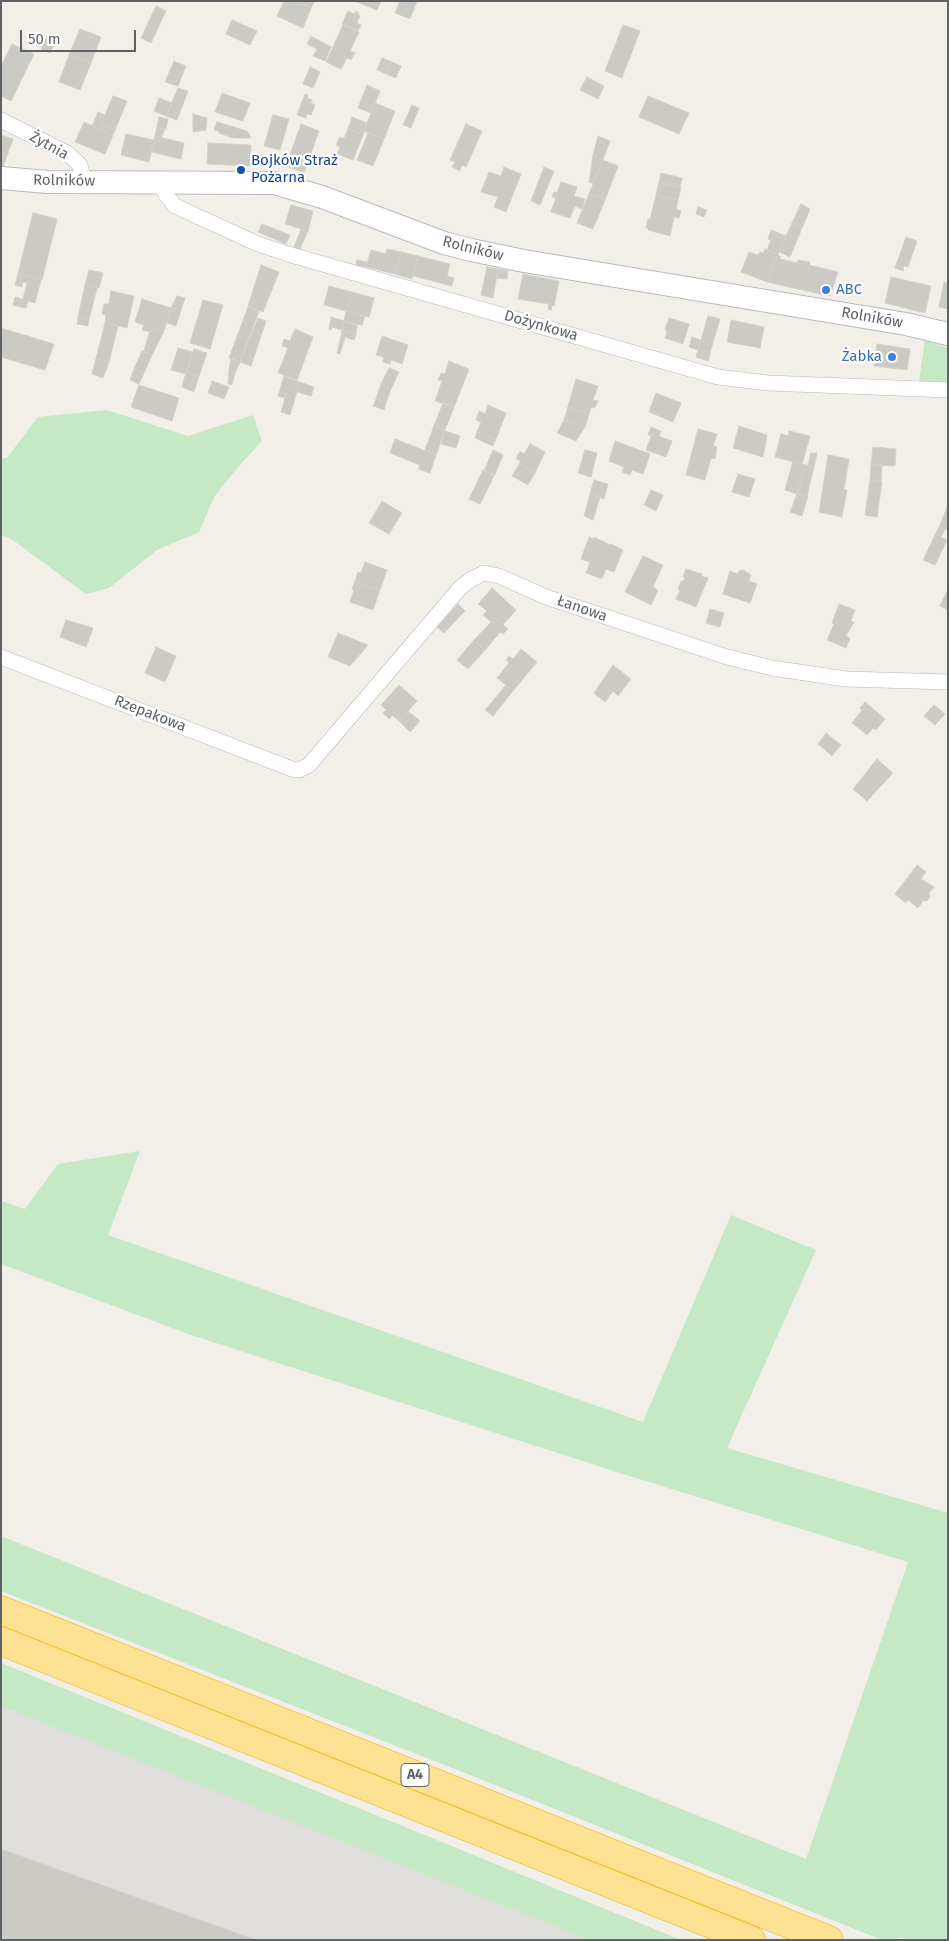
<!DOCTYPE html>
<meta charset="utf-8">
<style>
body{margin:0}
#map{position:relative;width:949px;height:1941px;overflow:hidden;background:#f1efe8;font-family:"Fira Sans",sans-serif}
canvas{display:block}
.frame{position:absolute;inset:0;border:2px solid #5f6368;pointer-events:none}
.scale{position:absolute;left:20px;top:30px;width:116px;height:22px;box-sizing:border-box;border:2px solid #5f6368;border-top:0;padding-left:6px;font-size:15px;line-height:18px;white-space:nowrap;color:#5f6368;-webkit-text-stroke:4px #fff;paint-order:stroke}
</style>
<div id="map">
<canvas width="949" height="1941"></canvas>
<div class="frame"></div>
<div class="scale">50 m</div>
</div>
<script>
const ctx = document.querySelector('canvas').getContext('2d');
ctx.lineJoin = 'round';
function paint(path, color) { ctx.fillStyle = color; ctx.fill(path, 'evenodd'); }
const shape = rows => new Path2D(rows.map(r => 'M' + r).join(''));
function trace(path, color, width, dash) { ctx.strokeStyle = color; ctx.lineWidth = width; ctx.lineCap = dash ? 'butt' : 'round'; ctx.setLineDash(dash || []); ctx.stroke(path); }
function drawText(font, color, halo, rows, align = 'center') {
  ctx.font = font + ' "Fira Sans",sans-serif'; ctx.lineWidth = 4.5; ctx.setLineDash([]); ctx.textBaseline = 'middle'; ctx.strokeStyle = halo; ctx.fillStyle = color; for (const [text, x, y, turn = 0] of rows) {
    ctx.save(); ctx.translate(x, y); ctx.rotate((+turn || 0) * Math.PI / 180); ctx.textAlign = isNaN(turn) ? turn : align; if (halo) ctx.strokeText(text, 0, 0); ctx.fillText(text, 0, 0); ctx.restore();
  }
}
paint(shape([
 [1,1706,124,1753,589,1940,1,1940]
]), '#e0deda');
paint(shape([
 [925,340,948,348,948,382,919,381],
 [107,410,188,436,253,415,262,441,238,467,214,497,199,532,157,550,109,588,86,594,10,538,1,535,1,459,7,458,38,417],
 [140,1151,108,1235,643,1422,731,1215,816,1250,727,1448,948,1513,948,1940,908,1940,901,1937,893,1940,882,1940,470,1775,1,1591,1,1536,806,1859,908,1562,623,1474,191,1335,1,1264,1,1201,25,1209,58,1164],
 [1,1663,415,1831,681,1940,589,1940,1,1706]
]), '#c5e8c5');
const building = shape([
 [284,1,296,1,311,8,303,28,277,16,284,1],
 [296,1,315,1,311,8,296,1],
 [355,1,381,1,377,10,355,1],
 [400,1,417,1,410,19,395,13,400,1],
 [156,6,166,11,151,43,141,38,156,6],
 [348,11,354,14,356,11,359,13,358,15,360,16,357,23,361,25,358,31,342,24,348,11],
 [232,20,257,31,250,45,226,34,232,20],
 [343,25,359,32,350,51,355,53,351,60,347,58,341,69,326,62,343,25],
 [623,25,640,31,622,78,605,71,623,25],
 [80,29,101,37,91,63,69,55,80,29],
 [47,36,56,40,50,53,41,49,47,36],
 [311,36,331,47,325,61,313,56,317,49,307,44,311,36],
 [12,44,34,54,11,101,1,96,1,66,12,44],
 [69,55,91,63,80,90,59,82,69,55],
 [382,58,392,62,386,74,377,70,382,58],
 [174,61,186,66,178,86,165,82,174,61],
 [392,62,401,66,396,78,386,74,392,62],
 [310,67,320,72,313,88,303,84,310,67],
 [587,77,604,86,598,99,580,90,587,77],
 [367,85,380,91,371,113,358,108,367,85],
 [178,88,188,91,177,120,166,116,178,88],
 [222,93,250,103,243,121,215,112,222,93],
 [305,94,308,95,307,98,312,100,311,103,315,105,311,115,307,114,306,118,297,115,305,94],
 [113,96,127,101,115,130,101,124,113,96],
 [648,96,689,113,679,134,639,117,648,96],
 [159,98,172,103,166,116,154,111,159,98],
 [375,103,395,111,384,139,364,131,375,103],
 [412,105,419,108,411,128,403,125,412,105],
 [98,112,105,115,101,124,115,130,113,135,92,126,98,112],
 [193,114,207,118,206,130,193,132,193,114],
 [273,115,289,119,280,150,264,146,273,115],
 [159,117,168,119,166,129,157,127,159,117],
 [352,117,367,123,363,135,348,129,352,117],
 [84,122,113,135,105,154,75,142,84,122],
 [217,122,247,131,251,138,233,138,219,133,219,131,214,130,217,122],
 [301,124,319,131,304,173,286,166,301,124],
 [466,124,482,131,466,167,462,165,460,171,452,167,455,162,450,160,466,124],
 [157,127,165,129,161,138,155,136,157,127],
 [348,129,363,135,353,160,337,154,340,147,336,145,340,137,344,139,348,129],
 [368,133,384,139,373,166,357,160,368,133],
 [126,134,154,140,149,162,121,155,126,134],
 [1,135,13,139,3,167,1,166,1,135],
 [155,136,184,143,181,159,151,152,155,136],
 [598,136,610,141,603,160,593,155,598,136],
 [208,143,251,145,250,166,207,164,208,143],
 [593,155,603,160,593,184,589,182,593,155],
 [603,160,618,166,605,200,589,194,603,160],
 [504,167,521,174,506,212,494,207,498,197,481,192,489,172,501,176,504,167],
 [544,167,554,171,540,205,531,201,544,167],
 [661,173,682,178,680,187,659,182,661,173],
 [561,182,577,187,574,196,585,199,582,209,575,206,570,218,551,212,556,198,552,197,554,192,557,193,561,182],
 [659,182,681,187,678,200,656,195,659,182],
 [589,194,605,200,593,229,577,223,589,194],
 [656,195,678,200,676,209,681,211,679,218,674,217,670,236,648,230,648,228,646,228,648,219,650,220,656,195],
 [801,204,810,209,802,228,792,223,801,204],
 [291,205,313,211,308,231,285,224,291,205],
 [698,207,707,210,704,217,696,214,698,207],
 [33,213,57,219,42,280,18,274,33,213],
 [792,223,802,228,790,257,779,252,792,223],
 [262,224,290,235,286,244,258,232,262,224],
 [301,229,308,231,300,249,294,247,301,229],
 [771,230,786,236,778,255,767,250,771,240,768,239,771,230],
 [906,237,917,241,908,267,904,266,903,271,895,268,906,237],
 [387,249,401,252,395,274,366,267,371,250,386,254,387,249],
 [765,249,778,255,767,282,741,272,749,252,758,255,760,252,763,253,765,249],
 [401,252,418,256,412,279,395,274,401,252],
 [778,255,781,257,780,259,798,263,798,260,810,262,809,265,838,272,830,296,767,282,778,255],
 [418,256,450,264,447,276,454,278,452,286,413,276,418,256],
 [357,260,367,262,366,267,356,265,357,260],
 [261,265,279,272,263,312,248,306,261,265],
 [487,267,498,269,493,298,481,295,487,267],
 [498,269,508,271,507,279,497,278,498,269],
 [89,270,103,273,99,288,85,285,89,270],
 [18,274,41,280,35,303,28,301,26,308,13,305,15,297,23,299,27,283,23,282,22,287,15,285,18,274],
 [523,274,559,281,554,306,552,305,551,310,548,309,549,304,518,299,523,274],
 [891,277,931,286,925,313,885,303,891,277],
 [944,282,948,283,948,309,939,307,944,282],
 [85,285,97,288,89,320,78,317,85,285],
 [329,286,352,292,346,311,324,305,329,286],
 [111,291,134,296,127,328,105,323,106,315,102,314,104,304,109,304,111,291],
 [352,292,374,298,369,317,346,311,352,292],
 [177,296,185,298,176,326,167,323,171,308,177,296],
 [142,299,171,308,164,331,151,327,150,332,142,330,144,325,135,322,142,299],
 [203,300,223,305,210,349,190,343,203,300],
 [248,307,259,311,240,362,229,358,248,307],
 [346,311,365,316,362,325,344,321,346,311],
 [708,316,720,319,710,353,698,350,708,316],
 [78,317,89,320,88,326,77,324,78,317],
 [331,317,344,321,342,330,332,327,331,330,329,329,331,317],
 [258,318,266,321,251,366,240,362,258,318],
 [669,318,689,324,683,344,665,338,667,331,665,330,669,318],
 [731,320,764,327,760,348,727,342,731,320],
 [344,321,357,325,356,334,342,330,344,321],
 [105,323,118,326,109,362,96,359,105,323],
 [151,327,164,331,152,355,144,351,151,327],
 [1,328,54,344,45,370,1,357,1,328],
 [295,329,313,337,297,380,278,373,288,348,282,346,284,339,290,341,295,329],
 [342,330,356,334,354,340,341,336,342,330],
 [341,336,345,337,340,354,337,353,341,336],
 [382,336,408,345,402,364,391,360,390,364,383,362,384,357,376,355,382,336],
 [692,337,701,340,698,350,689,347,692,337],
 [877,344,910,349,907,370,874,366,877,344],
 [178,348,193,352,186,374,171,370,178,348],
 [194,349,207,353,199,376,186,372,194,349],
 [698,350,710,353,708,361,696,357,698,350],
 [142,351,152,355,144,373,134,369,142,351],
 [231,358,240,362,235,373,229,370,231,358],
 [96,359,109,362,103,378,92,374,96,359],
 [449,361,469,369,454,407,435,401,442,381,438,380,441,373,445,374,449,361],
 [389,368,399,372,391,389,381,384,389,368],
 [134,369,144,373,139,384,130,380,134,369],
 [229,370,235,373,232,385,228,384,229,370],
 [186,372,199,376,194,392,182,387,186,372],
 [284,376,300,382,290,415,281,412,285,398,278,396,284,376],
 [576,379,598,386,593,400,598,401,595,408,591,407,589,414,568,407,576,379],
 [212,381,229,387,224,399,208,393,212,381],
 [300,382,314,387,311,396,297,392,300,382],
 [381,384,391,389,386,403,376,399,381,384],
 [139,385,179,398,172,421,131,407,139,385],
 [656,393,681,403,673,422,649,412,656,393],
 [376,399,386,403,384,410,373,406,376,399],
 [443,403,454,407,445,430,434,426,443,403],
 [488,405,506,413,496,439,477,432,481,422,476,420,479,411,485,414,488,405],
 [568,407,589,414,585,427,564,420,568,407],
 [564,420,585,427,576,441,557,433,564,420],
 [434,426,445,430,436,455,425,450,434,426],
 [739,426,767,435,763,457,733,448,739,426],
 [651,427,661,431,659,436,672,441,666,457,646,450,651,436,648,435,651,427],
 [698,429,717,434,713,446,717,447,715,459,711,458,705,480,686,475,698,429],
 [445,431,460,436,456,448,441,444,445,431],
 [789,431,810,436,802,464,775,457,781,434,788,436,789,431],
 [477,432,496,439,493,446,475,438,477,432],
 [395,439,436,455,430,473,418,469,420,465,390,453,395,439],
 [615,441,650,454,643,474,632,470,630,475,622,472,624,467,609,461,615,441],
 [530,444,545,452,535,473,519,464,521,461,516,459,520,451,524,454,530,444],
 [873,447,896,449,895,466,871,465,873,447],
 [493,450,503,455,495,475,484,471,493,450],
 [585,450,597,453,591,477,578,473,585,450],
 [811,453,817,453,814,467,808,465,811,453],
 [828,455,849,459,844,489,847,490,842,517,819,512,828,455],
 [793,461,806,465,797,494,785,490,793,461],
 [519,464,535,473,528,485,512,476,519,464],
 [806,465,814,467,807,496,797,494,806,465],
 [871,465,882,465,881,482,870,480,871,465],
 [483,470,494,476,480,504,469,499,483,470],
 [738,474,755,479,749,497,732,492,738,474],
 [594,480,608,484,604,499,590,494,594,480],
 [870,480,882,482,877,517,865,515,870,480],
 [651,490,663,495,656,511,644,505,651,490],
 [590,494,600,497,593,520,584,516,590,494],
 [797,494,808,496,802,516,790,512,797,494],
 [382,501,402,513,389,534,369,523,382,501],
 [948,505,948,530,939,527,948,505],
 [939,527,945,529,941,537,947,540,935,565,923,560,939,527],
 [589,537,594,539,594,537,610,545,611,544,623,550,614,572,606,569,602,579,586,573,590,562,581,559,589,537],
 [643,556,663,565,653,587,658,590,651,605,625,592,643,556],
 [365,562,387,570,380,590,355,581,358,572,361,573,365,562],
 [686,569,702,574,701,576,708,578,696,607,676,599,680,590,678,589,681,581,683,581,685,578,683,577,686,569],
 [743,570,751,575,749,581,757,584,750,603,723,594,730,571,738,574,739,571,743,570],
 [355,581,380,590,373,610,350,602,354,590,352,589,355,581],
 [492,588,516,610,503,625,495,618,491,622,483,615,487,611,478,604,492,588],
 [948,589,948,610,940,606,948,589],
 [458,604,465,611,444,633,437,627,458,604],
 [839,604,855,610,851,621,854,622,846,636,850,638,846,648,827,640,834,624,832,623,839,604],
 [710,609,724,613,720,627,706,623,710,609],
 [495,618,508,629,503,634,500,632,485,650,474,640,495,618],
 [66,620,93,628,86,647,60,637,66,620],
 [338,633,368,645,350,666,328,657,338,633],
 [474,640,485,650,468,669,457,660,474,640],
 [156,647,176,656,165,682,145,673,156,647],
 [521,649,537,662,513,691,497,678,509,663,506,660,509,656,513,659,521,649],
 [613,665,631,679,618,696,613,691,605,702,594,693,613,665],
 [399,685,417,701,399,721,392,715,389,719,383,713,386,710,381,705,399,685],
 [506,685,513,691,493,716,485,710,506,685],
 [865,702,885,719,876,730,873,728,867,735,852,723,862,710,860,708,865,702],
 [934,705,945,714,935,725,924,716,934,705],
 [408,711,420,721,410,732,399,721,408,711],
 [826,733,841,745,832,756,818,744,826,733],
 [877,759,893,773,867,801,853,789,877,759],
 [917,865,926,872,921,879,934,887,929,893,930,897,927,901,923,901,918,908,908,900,906,903,895,894,917,865],
 [1,1849,256,1940,1,1940,1,1849]
]);
paint(building, '#cccac5');
trace(building, '#d6d1c6', 1);
const street = shape([
 [1,120,67,153,80,165,84,182],
 [160,182,166,195,175,206,258,244,288,254,718,377,768,383,948,390],
 [1,657,292,769,299,770,309,765,460,588,470,580,484,573,499,576,546,597,727,657,772,668,846,679,948,682]
]);
const secondary = shape([
 [1,178,48,182,274,183,322,197,444,243,471,250,524,261,906,324,948,334]
]);
const highway = shape([
 [1,1610,829,1940],
 [1,1641,751,1940]
]);
trace(street, '#b5b8bc', 16);
trace(secondary, '#b6babf', 24);
trace(highway, '#f9ab00', 29);
trace(street, '#fff', 15);
trace(secondary, '#fff', 22);
trace(highway, '#fde293', 28);
for (const [x, y, r, color] of [
 [241,170,5,"#1a4fb4"],
 [826,290,5,"#3f7fe0"],
 [892,357,5,"#3f7fe0"]
]) { const dot = new Path2D(); dot.arc(x, y, r, 0, 2 * Math.PI); ctx.fillStyle = color; ctx.fill(dot); trace(dot, '#fff', 2); }
for (const [x, y, w] of [
 [415,1775,28]
]) { const box = new Path2D(); box.roundRect(x - w / 2, y - 11.5, w, 23, 4); ctx.fillStyle = '#fff'; ctx.fill(box); trace(box, '#5f6368', 1); }
drawText('bold 14px', '#5f6368', null, [
 ["A4",415,1775]
]);
drawText('15px', '#5f6368', '#fff', [
 ["Żytnia",49,146,29],
 ["Rolników",64,181,1],
 ["Rolników",473,249,14],
 ["Rolników",872,318,10],
 ["Dożynkowa",541,326,16],
 ["Łanowa",582,609,19],
 ["Rzepakowa",150,714,21]
]);
drawText('15px', '#164399', '#fff', [
 ["Bojków Straż",251,161],
 ["Pożarna",251,178]
], 'left');
drawText('15px', '#366cbe', '#fff', [
 ["ABC",836,290],
 ["Żabka",882,357,"right"]
], 'left');
</script>
